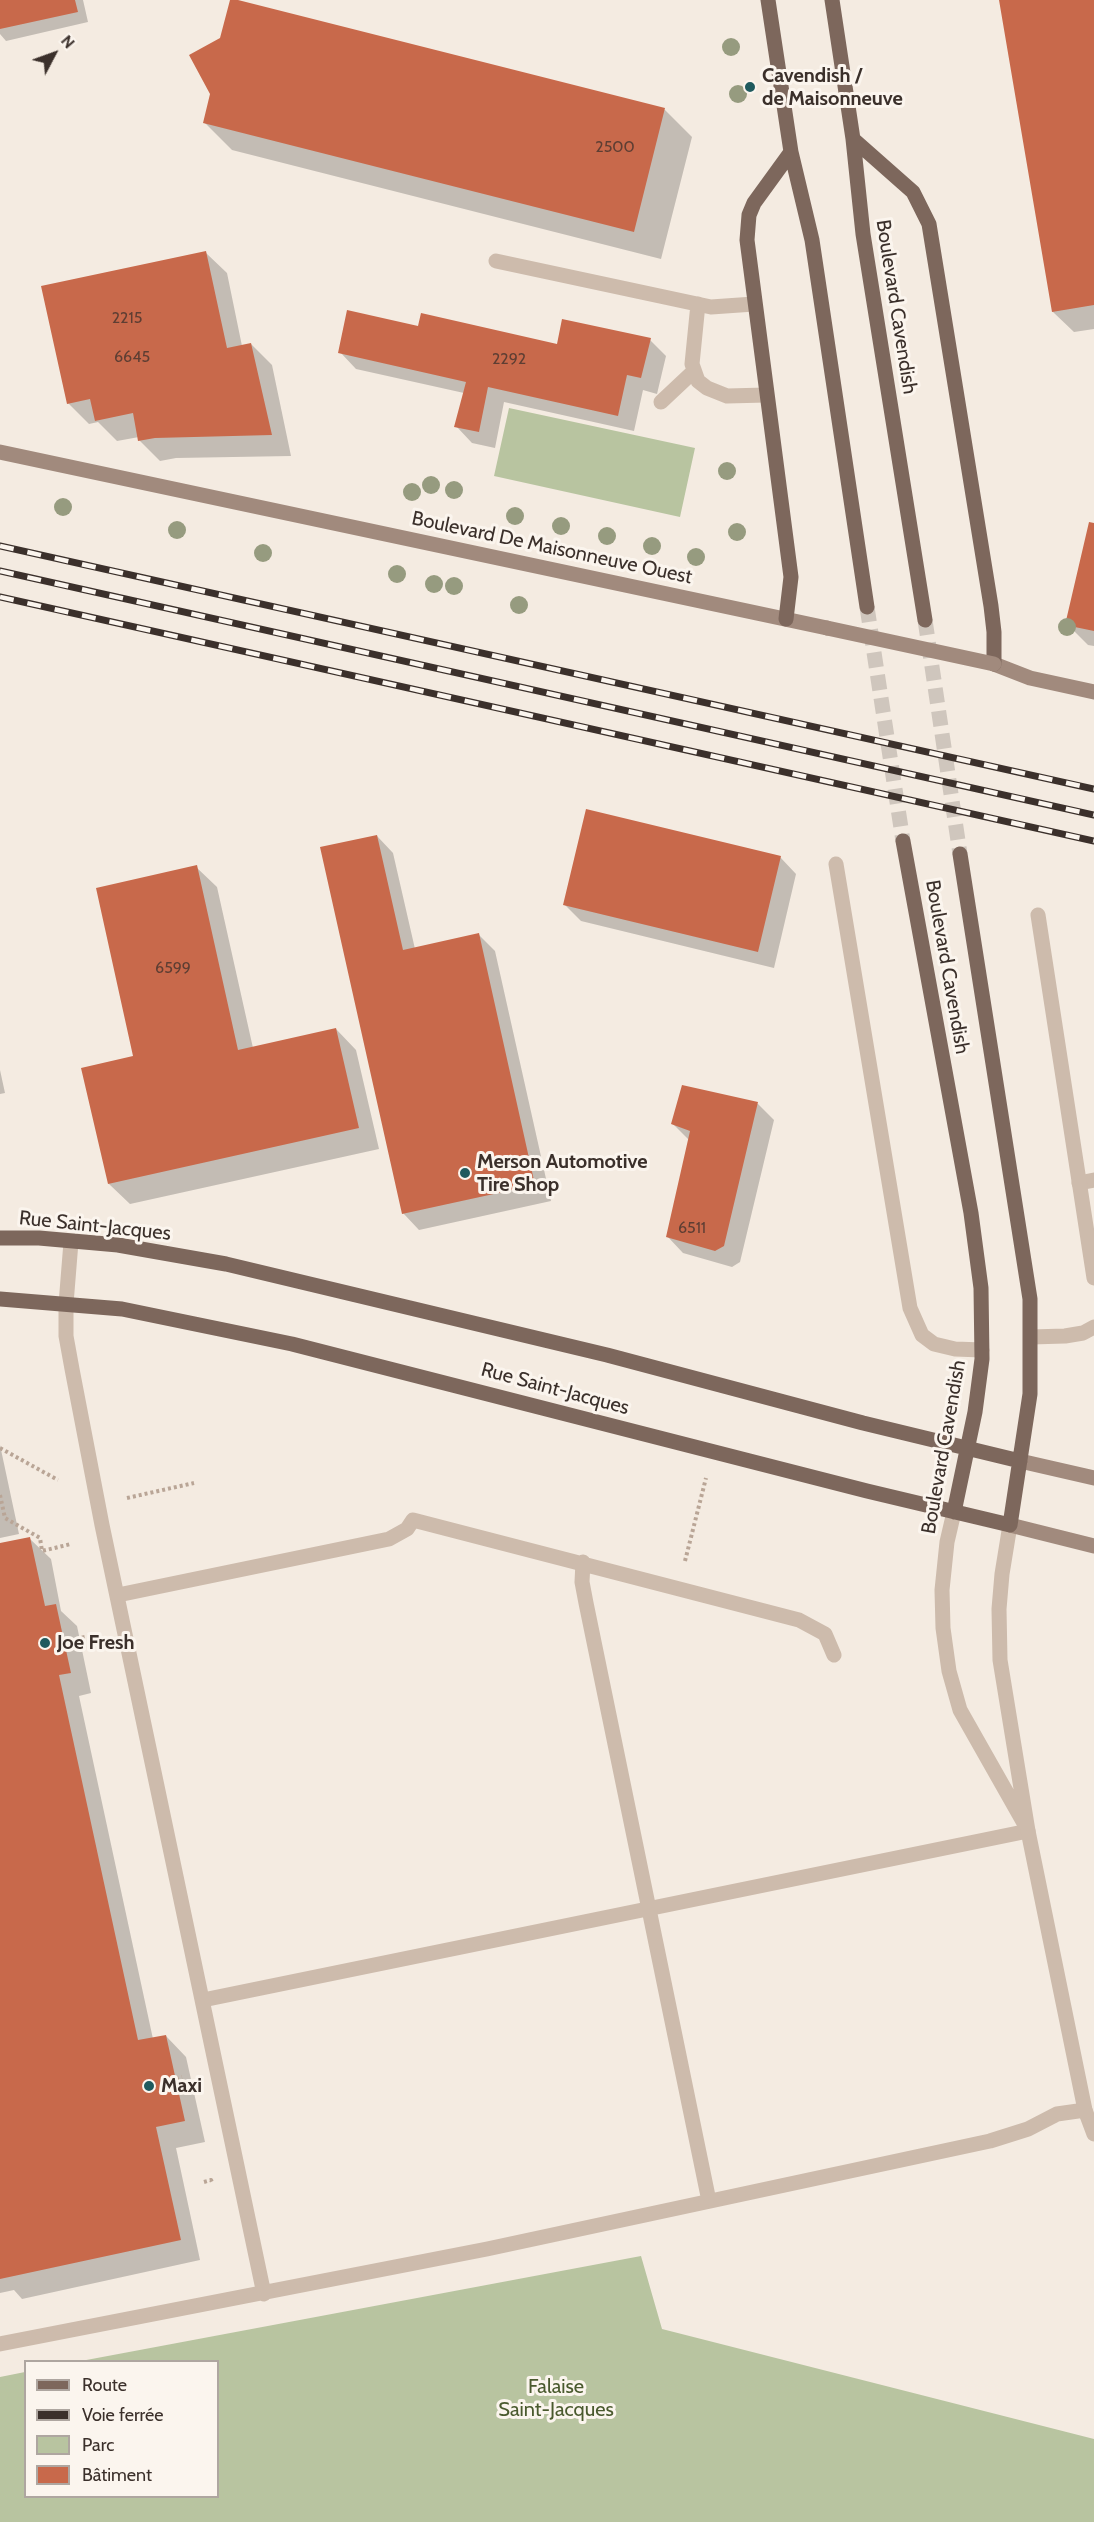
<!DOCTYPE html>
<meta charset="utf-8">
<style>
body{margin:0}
#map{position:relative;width:1094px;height:2522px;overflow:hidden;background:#f4ebe1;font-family:Cabin,sans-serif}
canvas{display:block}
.legend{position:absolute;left:24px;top:2360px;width:195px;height:138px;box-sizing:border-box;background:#fbf5ee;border:2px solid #aea6a0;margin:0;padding:8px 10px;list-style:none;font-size:18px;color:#3b302b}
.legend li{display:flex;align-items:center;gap:12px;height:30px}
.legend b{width:30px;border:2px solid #aea6a0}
.north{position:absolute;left:24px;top:24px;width:60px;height:60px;-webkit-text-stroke:4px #fbf5ee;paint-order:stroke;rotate:49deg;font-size:16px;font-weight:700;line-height:24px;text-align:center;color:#3b302b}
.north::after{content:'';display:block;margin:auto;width:21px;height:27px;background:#3b302b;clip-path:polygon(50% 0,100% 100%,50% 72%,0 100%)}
</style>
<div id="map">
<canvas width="1094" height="2522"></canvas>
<ul class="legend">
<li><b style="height:8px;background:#7d675c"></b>Route</li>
<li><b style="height:8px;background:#3b302b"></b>Voie ferrée</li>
<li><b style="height:16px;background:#b8c4a0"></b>Parc</li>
<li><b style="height:16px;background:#c8694b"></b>Bâtiment</li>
</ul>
<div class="north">N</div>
</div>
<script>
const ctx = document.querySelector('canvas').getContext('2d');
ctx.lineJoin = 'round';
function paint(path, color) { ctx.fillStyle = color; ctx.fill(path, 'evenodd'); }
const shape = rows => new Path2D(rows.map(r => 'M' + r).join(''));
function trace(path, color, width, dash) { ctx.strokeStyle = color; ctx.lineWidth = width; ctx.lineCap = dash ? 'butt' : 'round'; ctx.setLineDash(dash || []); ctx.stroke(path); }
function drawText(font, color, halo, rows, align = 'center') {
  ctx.font = font + ' Cabin,sans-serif'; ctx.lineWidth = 6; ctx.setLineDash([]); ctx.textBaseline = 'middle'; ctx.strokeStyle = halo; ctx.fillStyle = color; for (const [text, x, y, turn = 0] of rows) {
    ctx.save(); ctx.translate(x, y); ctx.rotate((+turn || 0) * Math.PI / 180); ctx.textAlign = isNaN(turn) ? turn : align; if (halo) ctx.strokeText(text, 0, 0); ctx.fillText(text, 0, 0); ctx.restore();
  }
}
paint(shape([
 [509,408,695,448,680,517,494,476],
 [641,2256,662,2329,1094,2439,1094,2522,0,2522,0,2377,25,2372,26,2496,218,2496,218,2362,81,2361]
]), '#b8c4a0');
paint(shape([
 [0,0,83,0,88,22,6,41,0,34],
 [232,0,665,110,692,137,661,259,232,150,205,123],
 [1001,0,1094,0,1094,329,1074,332,1053,312],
 [206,253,227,273,242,346,251,344,272,365,291,456,176,458,160,461,139,440,139,437,117,441,98,422,89,424,68,403],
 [419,328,558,346,650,340,666,356,657,394,643,390,634,431,504,402,495,448,472,443,456,426,464,393,356,369,340,352],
 [1094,524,1094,646,1088,645,1067,624],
 [377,836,393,853,415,949,479,935,495,951,551,1201,419,1230,403,1213],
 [780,857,796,874,774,968,581,921,565,905],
 [196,867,217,887,253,1048,336,1029,356,1050,379,1149,130,1204,109,1184],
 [0,1070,5,1093,0,1094],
 [683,1087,758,1104,774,1120,740,1262,732,1267,683,1253,667,1236,689,1140,672,1123],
 [0,1445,19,1534,0,1538],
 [30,1539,51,1559,61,1611,77,1626,91,1693,79,1696,153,2039,166,2036,186,2057,205,2142,176,2148,200,2260,22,2299,14,2290,0,2293,0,1545]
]), '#0003');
paint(shape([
 [0,0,75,0,78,12,0,29],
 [230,0,238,0,665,108,634,232,203,123,210,94,189,55,220,38],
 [999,0,1094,0,1094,305,1052,312],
 [206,251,227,348,251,343,272,435,155,438,138,441,133,413,95,421,90,399,67,404,41,286],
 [347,310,418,326,421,313,557,344,562,319,651,338,641,378,627,375,618,416,488,387,479,432,454,427,466,382,338,353],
 [1089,522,1094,523,1094,631,1065,625],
 [586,809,781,856,758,952,563,905],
 [377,835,403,950,479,933,535,1185,402,1214,320,847],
 [197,865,238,1050,336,1028,359,1128,108,1184,81,1068,133,1056,96,888],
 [682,1085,758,1102,724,1246,715,1251,666,1237,690,1131,671,1124],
 [30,1537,45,1606,56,1604,71,1673,59,1675,138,2040,166,2035,185,2121,156,2127,181,2240,0,2279,0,1543]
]), '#c8694b');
trace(shape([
 [867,607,903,841],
 [925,620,960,854]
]), '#cfc6bd', 15, [15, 8]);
trace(shape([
 [0,1448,58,1480],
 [0,1495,5,1518,40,1538,42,1551,71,1544],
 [127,1498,194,1483],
 [685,1561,706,1478],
 [64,1641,90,1636],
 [176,2079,182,2077],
 [204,2182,211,2180,212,2182]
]), '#b9a596', 4, [3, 3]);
trace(shape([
 [496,261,711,307,754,304],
 [698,304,692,364,698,381,707,388,727,396,766,395],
 [661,402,694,371],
 [836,864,910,1308,922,1335,934,1344,955,1349,982,1350],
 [1079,1183,1094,1180],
 [71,1242,66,1304,66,1336,72,1369,102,1525,264,2294],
 [583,1562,582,1582,586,1603,709,2201],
 [118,1595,389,1539,407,1529,413,1520,799,1620,825,1634,834,1655],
 [203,2000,1028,1831],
 [0,2344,487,2249,990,2141,1028,2129,1057,2114,1085,2110]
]), '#cdbbac', 15);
trace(shape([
 [1038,915,1094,1278],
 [1031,1337,1065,1336,1083,1333,1094,1327],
 [954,1512,947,1542,942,1590,943,1628,949,1671,960,1710,1024,1823],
 [1010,1525,1002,1574,999,1609,1000,1660,1028,1831,1085,2110,1094,2134]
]), '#cdbbac', 15);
trace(shape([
 [0,452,827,628],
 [994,664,1030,678,1094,692],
 [1020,1461,1094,1478],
 [1010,1525,1094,1546]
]), '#a18a7d', 15);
trace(shape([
 [768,0,791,152,812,240,867,607],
 [832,0,853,139,863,234,925,620],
 [853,139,913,192,929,224,991,606,994,632,994,664],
 [786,619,791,577,747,240,749,215,754,203,791,152],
 [903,841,971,1213,981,1288,982,1359,975,1412,954,1512],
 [0,1238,39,1238,118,1245,226,1264,607,1355,863,1423,1020,1461],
 [0,1299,122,1309,292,1344,867,1491,1010,1525,1030,1394,1030,1299,960,854]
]), '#7d675c', 15);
const rail = shape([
 [0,546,1094,789],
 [0,571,1094,815],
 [0,597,1094,841]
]);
trace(rail, '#3b302b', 7);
trace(rail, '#fbf5ee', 4.5, [14]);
trace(shape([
 [827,628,994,664]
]), '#a18a7d', 15);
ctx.fillStyle = '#969b7f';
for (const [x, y] of [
 [731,47],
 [738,94],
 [727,471],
 [431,485],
 [454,490],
 [412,492],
 [63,507],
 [515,516],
 [561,526],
 [177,530],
 [737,532],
 [607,536],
 [652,546],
 [263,553],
 [696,557],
 [397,574],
 [434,584],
 [454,586],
 [519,605],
 [1067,627]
]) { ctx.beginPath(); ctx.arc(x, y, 9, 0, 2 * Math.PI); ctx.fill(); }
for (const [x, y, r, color] of [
 [750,87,6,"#1f5a5e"],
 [465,1173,6,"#1f5a5e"],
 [45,1643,6,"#1f5a5e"],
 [149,2086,6,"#1f5a5e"]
]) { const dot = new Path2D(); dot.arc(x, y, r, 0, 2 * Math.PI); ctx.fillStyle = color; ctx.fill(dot); trace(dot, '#fbf5ee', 2); }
drawText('16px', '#5e3e33', null, [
 ["2500",615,147],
 ["2215",127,318],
 ["6645",132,357],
 ["2292",509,359],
 ["6599",173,968],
 ["6511",692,1228]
]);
drawText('bold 20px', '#3b302b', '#fbf5ee', [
 ["Cavendish /",762,76],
 ["de Maisonneuve",762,99],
 ["Merson Automotive",477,1162],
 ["Tire Shop",477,1185],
 ["Joe Fresh",57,1643],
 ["Maxi",161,2086]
], 'left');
drawText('20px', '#3b302b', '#fbf5ee', [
 ["Boulevard Cavendish",896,307,81],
 ["Boulevard De Maisonneuve Ouest",552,548,12],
 ["Boulevard Cavendish",947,967,80],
 ["Rue Saint-Jacques",95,1226,6],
 ["Rue Saint-Jacques",555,1389,15],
 ["Boulevard Cavendish",944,1447,-80]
]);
drawText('20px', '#4a5a2e', '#fbf5ee', [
 ["Falaise",556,2387],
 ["Saint-Jacques",556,2410]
]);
</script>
